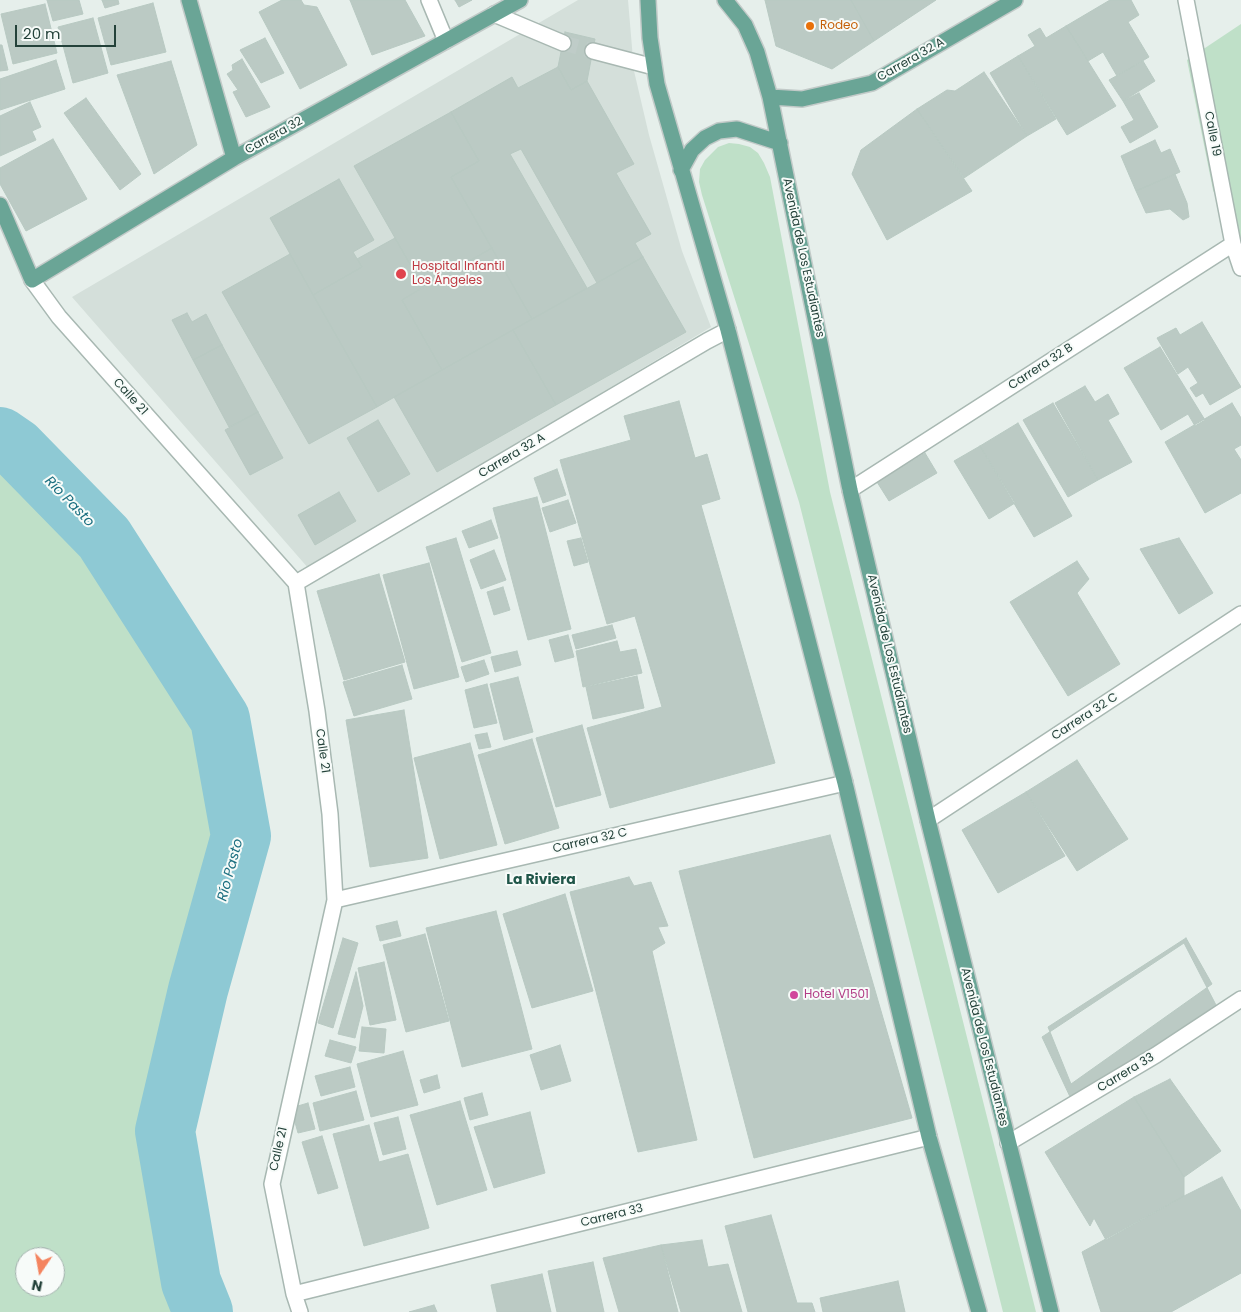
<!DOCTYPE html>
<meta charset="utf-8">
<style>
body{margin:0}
#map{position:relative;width:1241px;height:1312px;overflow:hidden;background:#e6efeb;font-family:Poppins,sans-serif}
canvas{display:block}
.north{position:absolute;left:15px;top:1247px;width:50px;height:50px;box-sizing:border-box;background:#f7fbf9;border:1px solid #a3b1ad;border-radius:50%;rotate:192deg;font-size:14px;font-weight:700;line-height:20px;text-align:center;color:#24423a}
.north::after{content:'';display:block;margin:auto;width:18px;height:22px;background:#f4845f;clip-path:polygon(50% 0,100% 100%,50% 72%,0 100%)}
.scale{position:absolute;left:15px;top:25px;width:101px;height:22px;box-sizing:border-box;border:2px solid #24423a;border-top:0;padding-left:6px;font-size:15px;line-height:18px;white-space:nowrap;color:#24423a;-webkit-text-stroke:4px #f7fbf9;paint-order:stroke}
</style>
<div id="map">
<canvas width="1241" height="1312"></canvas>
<div class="north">N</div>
<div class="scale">20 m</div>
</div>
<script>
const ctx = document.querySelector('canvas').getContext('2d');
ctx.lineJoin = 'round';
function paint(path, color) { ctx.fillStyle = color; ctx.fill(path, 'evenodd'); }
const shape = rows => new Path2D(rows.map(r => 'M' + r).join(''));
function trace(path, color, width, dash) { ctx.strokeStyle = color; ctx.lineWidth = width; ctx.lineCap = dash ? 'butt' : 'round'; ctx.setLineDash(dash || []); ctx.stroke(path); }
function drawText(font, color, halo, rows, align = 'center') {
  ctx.font = font + ' Poppins,sans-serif'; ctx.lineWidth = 4; ctx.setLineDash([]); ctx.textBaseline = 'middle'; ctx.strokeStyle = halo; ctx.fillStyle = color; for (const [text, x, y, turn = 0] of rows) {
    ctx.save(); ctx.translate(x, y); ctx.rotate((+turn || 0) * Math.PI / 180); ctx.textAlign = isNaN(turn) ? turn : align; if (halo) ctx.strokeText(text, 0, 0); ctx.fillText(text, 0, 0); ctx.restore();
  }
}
paint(shape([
 [578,0,628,0,634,71,649,135,682,251,711,327,309,569,72,297]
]), '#d4dfda');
paint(shape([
 [1241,24,1241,259,1213,190,1187,60],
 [729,143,739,144,750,147,758,153,764,163,770,177,830,492,1036,1312,1003,1312,799,502,702,195,699,182,700,169,705,160,718,147],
 [0,437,16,448,104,538,220,719,241,836,198,990,165,1131,191,1282,203,1312,0,1312],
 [25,1257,55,1257,55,1287,25,1287]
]), '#bfe0c8');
trace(shape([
 [0,437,16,448,104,538,220,719,241,836,198,990,165,1131,191,1282,203,1312]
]), '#8ec9d4', 60);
const building = shape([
 [47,0,79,0,83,14,53,21,47,0],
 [102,0,118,0,119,4,105,8,102,0],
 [282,0,301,0,304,5,317,7,347,65,300,89,259,12,282,0],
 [350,0,405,0,425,36,372,55,350,0],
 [455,0,472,0,459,7,455,0],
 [765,0,851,0,874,41,832,69,776,46,765,0],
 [851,0,936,0,874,41,851,0],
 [1110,0,1131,0,1139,15,1128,22,1149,57,1117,76,1103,52,1088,61,1066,26,1110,0],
 [153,3,166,52,111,65,98,18,153,3],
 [45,4,57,53,13,64,1,14,45,4],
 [93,18,108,73,73,83,58,27,93,18],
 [1066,26,1116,106,1067,135,1018,56,1035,46,1028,35,1040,28,1046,38,1066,26],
 [565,32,595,39,587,81,571,90,558,67,565,32],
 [265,38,284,73,261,83,240,50,265,38],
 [0,45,2,45,8,70,0,71,0,45],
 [1018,56,1056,119,1027,136,990,73,1018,56],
 [242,59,270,107,246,117,233,92,238,90,227,74,233,70,232,65,242,59],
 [56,60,65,89,0,110,0,79,56,60],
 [171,61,197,145,154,174,117,75,171,61],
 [1143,61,1155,81,1123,101,1109,80,1143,61],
 [558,67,571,90,587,81,634,164,616,173,651,234,635,243,643,257,597,283,521,149,510,154,587,288,532,319,451,177,479,161,451,112,512,77,518,88,558,67],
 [984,72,1027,136,964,178,917,109,947,90,955,91,984,72],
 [1139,93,1158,127,1130,143,1121,127,1134,120,1123,101,1139,93],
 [86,98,141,174,120,190,64,113,86,98],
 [30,102,41,127,32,131,36,140,0,156,0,116,30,102],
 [917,109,972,191,887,240,852,174,861,150,917,109],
 [451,112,479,161,451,177,492,248,423,287,354,166,451,112],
 [53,139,87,199,26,231,0,184,0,168,53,139],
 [1155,140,1161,153,1170,149,1180,172,1136,191,1121,156,1155,140],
 [1175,174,1187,203,1189,217,1183,220,1170,209,1146,213,1136,191,1175,174],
 [339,179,374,240,353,252,362,267,313,295,270,218,339,179],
 [395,238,423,287,402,300,442,370,377,407,313,295,362,267,357,259,395,238],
 [492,248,532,319,442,370,402,300,492,248],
 [290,254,377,407,309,444,222,292,290,254],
 [643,257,686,332,556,405,513,330,643,257],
 [187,313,192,322,206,314,222,345,193,360,172,320,187,313],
 [1202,322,1241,387,1210,405,1203,393,1196,397,1190,388,1198,383,1188,367,1178,374,1157,338,1176,328,1180,335,1202,322],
 [513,330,556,405,437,472,394,397,513,330],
 [222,345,258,412,229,427,193,360,222,345],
 [1160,347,1205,420,1195,426,1188,414,1161,430,1124,368,1160,347],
 [1085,386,1095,402,1108,394,1119,414,1108,420,1132,462,1098,480,1055,403,1085,386],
 [679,401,695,458,707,454,720,499,701,505,775,763,610,808,587,728,662,707,635,616,607,624,560,460,631,440,624,416,679,401],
 [1053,403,1098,480,1068,497,1023,420,1053,403],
 [1232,403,1241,418,1241,445,1234,449,1241,460,1241,493,1205,513,1165,442,1232,403],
 [258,412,283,458,250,475,225,430,258,412],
 [378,420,410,474,378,492,347,438,378,420],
 [1018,423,1072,516,1034,537,980,446,1018,423],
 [980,446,1015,503,989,519,954,461,980,446],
 [925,453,937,473,889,501,877,482,925,453],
 [557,469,566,495,543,503,534,478,557,469],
 [339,492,356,521,315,545,298,515,339,492],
 [537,497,571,629,528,640,493,508,537,497],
 [568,500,576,523,550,532,542,508,568,500],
 [491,520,498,538,469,548,462,531,491,520],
 [456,538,491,653,462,662,426,547,456,538],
 [581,538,588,562,574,566,567,541,581,538],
 [1179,538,1213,593,1179,614,1140,549,1179,538],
 [494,550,506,580,481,589,470,560,494,550],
 [1077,561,1089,579,1077,593,1120,664,1068,696,1010,602,1077,561],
 [429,563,459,677,414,689,383,575,429,563],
 [379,574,405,662,344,680,317,591,379,574],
 [503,587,510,610,494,615,487,592,503,587],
 [612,625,616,638,576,649,572,635,612,625],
 [568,635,574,657,555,662,549,640,568,635],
 [617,641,620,652,636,649,642,673,583,687,576,651,617,641],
 [517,651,521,665,495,672,491,657,517,651],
 [484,660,489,674,466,682,461,667,484,660],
 [402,665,412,699,354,716,343,682,402,665],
 [637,676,644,708,593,719,586,687,637,676],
 [518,677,533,732,504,740,490,684,518,677],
 [487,684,497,723,474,728,465,690,487,684],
 [404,710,428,858,370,867,346,720,404,710],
 [582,725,601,795,556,807,536,738,582,725],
 [487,733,491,747,479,749,475,735,487,733],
 [532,739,559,828,505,844,478,755,532,739],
 [470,743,497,845,440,859,414,758,470,743],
 [1077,760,1128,839,1077,871,1026,792,1077,760],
 [1026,792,1065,856,998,893,962,830,1026,792],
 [830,835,912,1118,754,1158,679,871,830,835],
 [629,877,634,886,651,882,668,926,658,927,665,943,652,951,697,1140,638,1152,570,892,629,877],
 [565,894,593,991,532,1008,503,914,565,894],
 [496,911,532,1049,462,1067,426,928,496,911],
 [397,921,401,936,380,941,376,926,397,921],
 [425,934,449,1021,406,1032,383,945,425,934],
 [343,938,358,943,333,1028,318,1023,343,938],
 [1186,938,1212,984,1071,1084,1048,1027,1186,938],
 [1184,943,1217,1007,1072,1101,1042,1037,1184,943],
 [384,962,396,1020,370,1025,358,968,384,962],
 [356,972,363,1006,355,1038,338,1034,356,972],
 [362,1027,386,1029,384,1053,359,1051,362,1027],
 [330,1040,356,1047,351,1063,325,1056,330,1040],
 [560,1045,571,1081,541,1090,530,1055,560,1045],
 [403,1051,418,1105,371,1117,357,1064,403,1051],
 [350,1067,355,1087,321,1096,315,1076,350,1067],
 [437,1075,440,1088,424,1093,420,1080,437,1075],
 [1170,1079,1221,1151,1184,1177,1134,1097,1170,1079],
 [356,1091,364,1120,320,1131,313,1103,356,1091],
 [482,1093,488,1115,470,1120,464,1098,482,1093],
 [1134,1097,1184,1177,1184,1196,1106,1240,1094,1218,1090,1226,1045,1152,1134,1097],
 [460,1101,487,1190,437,1205,410,1115,460,1101],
 [308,1103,315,1129,298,1133,291,1108,308,1103],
 [530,1112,545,1173,494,1188,474,1127,530,1112],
 [398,1117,406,1149,383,1155,374,1123,398,1117],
 [369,1125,379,1162,408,1154,429,1228,364,1246,333,1134,369,1125],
 [322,1136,338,1188,318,1194,302,1142,322,1136],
 [1222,1177,1241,1211,1241,1273,1171,1312,1101,1312,1082,1252,1184,1196,1222,1177],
 [771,1215,797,1303,812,1303,815,1312,748,1312,725,1226,771,1215],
 [702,1240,708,1267,728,1264,742,1312,681,1312,661,1245,702,1240],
 [661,1245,678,1312,619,1312,603,1258,661,1245],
 [593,1262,604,1312,557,1312,548,1271,593,1262],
 [542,1274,551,1312,497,1312,491,1285,542,1274],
 [898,1281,905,1312,823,1312,820,1298,898,1281],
 [434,1305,437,1312,409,1312,434,1305]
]);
paint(building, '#bbcac4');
trace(building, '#b8c9c2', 1);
trace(shape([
 [563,43,593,51]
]), '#bfccc8', 15, [15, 8]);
const minor = shape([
 [429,0,446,41],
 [1186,0,1233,244,1241,268],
 [494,14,563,43],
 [593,51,654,67],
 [32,280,59,317,296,583,317,711,330,814,335,900,272,1184,294,1294,300,1312],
 [850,490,1233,244],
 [296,583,707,341,728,330],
 [928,820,1241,614],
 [335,900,845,783],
 [1008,1143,1156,1055,1241,999],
 [294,1294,929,1137]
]);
const major = shape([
 [189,0,234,158],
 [648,0,650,38,657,84,728,330,845,783,929,1137,979,1312],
 [725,0,745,25,757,52,770,97,850,490,928,820,1051,1312],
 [770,97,802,99,872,83,1015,0],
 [681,170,692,150,705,138,719,131,737,129,780,143],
 [0,205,32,280,234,158,520,0]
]);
trace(minor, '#a8b8b2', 18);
trace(major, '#c2cac8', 18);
trace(minor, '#fff', 15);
trace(major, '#6aa596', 15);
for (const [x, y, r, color] of [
 [810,26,5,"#e8710a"],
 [401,274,6,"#e0444e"],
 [794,995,5,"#d1479c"]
]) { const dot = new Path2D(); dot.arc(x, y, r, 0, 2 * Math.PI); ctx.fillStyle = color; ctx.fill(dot); trace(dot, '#f7fbf9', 2); }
drawText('12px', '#c56008', '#f7fbf9', [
 ["Rodeo",820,26]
], 'left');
drawText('12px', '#24423a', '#f7fbf9', [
 ["Carrera 32 A",911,60,-30],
 ["Calle 19",1212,134,79],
 ["Carrera 32",274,136,-29],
 ["Avenida de Los Estudiantes",803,258,78],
 ["Carrera 32 B",1041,367,-33],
 ["Calle 21",130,397,48],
 ["Carrera 32 A",512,456,-31],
 ["Avenida de Los Estudiantes",889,654,77],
 ["Carrera 32 C",1085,717,-33],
 ["Calle 21",322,751,82],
 ["Carrera 32 C",590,841,-13],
 ["Avenida de Los Estudiantes",984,1047,76],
 ["Carrera 33",1126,1073,-31],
 ["Calle 21",279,1149,-77],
 ["Carrera 33",612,1216,-14]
]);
drawText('12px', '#be3a42', '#f7fbf9', [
 ["Hospital Infantil",412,267],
 ["Los Ángeles",412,281]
], 'left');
drawText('12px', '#b23c85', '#f7fbf9', [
 ["Hotel V1501",804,995]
], 'left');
drawText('italic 14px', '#1c6f80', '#f7fbf9', [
 ["Río Pasto",69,502,46],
 ["Río Pasto",231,870,-75]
]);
drawText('bold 14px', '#1f5548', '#f7fbf9', [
 ["La Riviera",541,880]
]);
</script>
